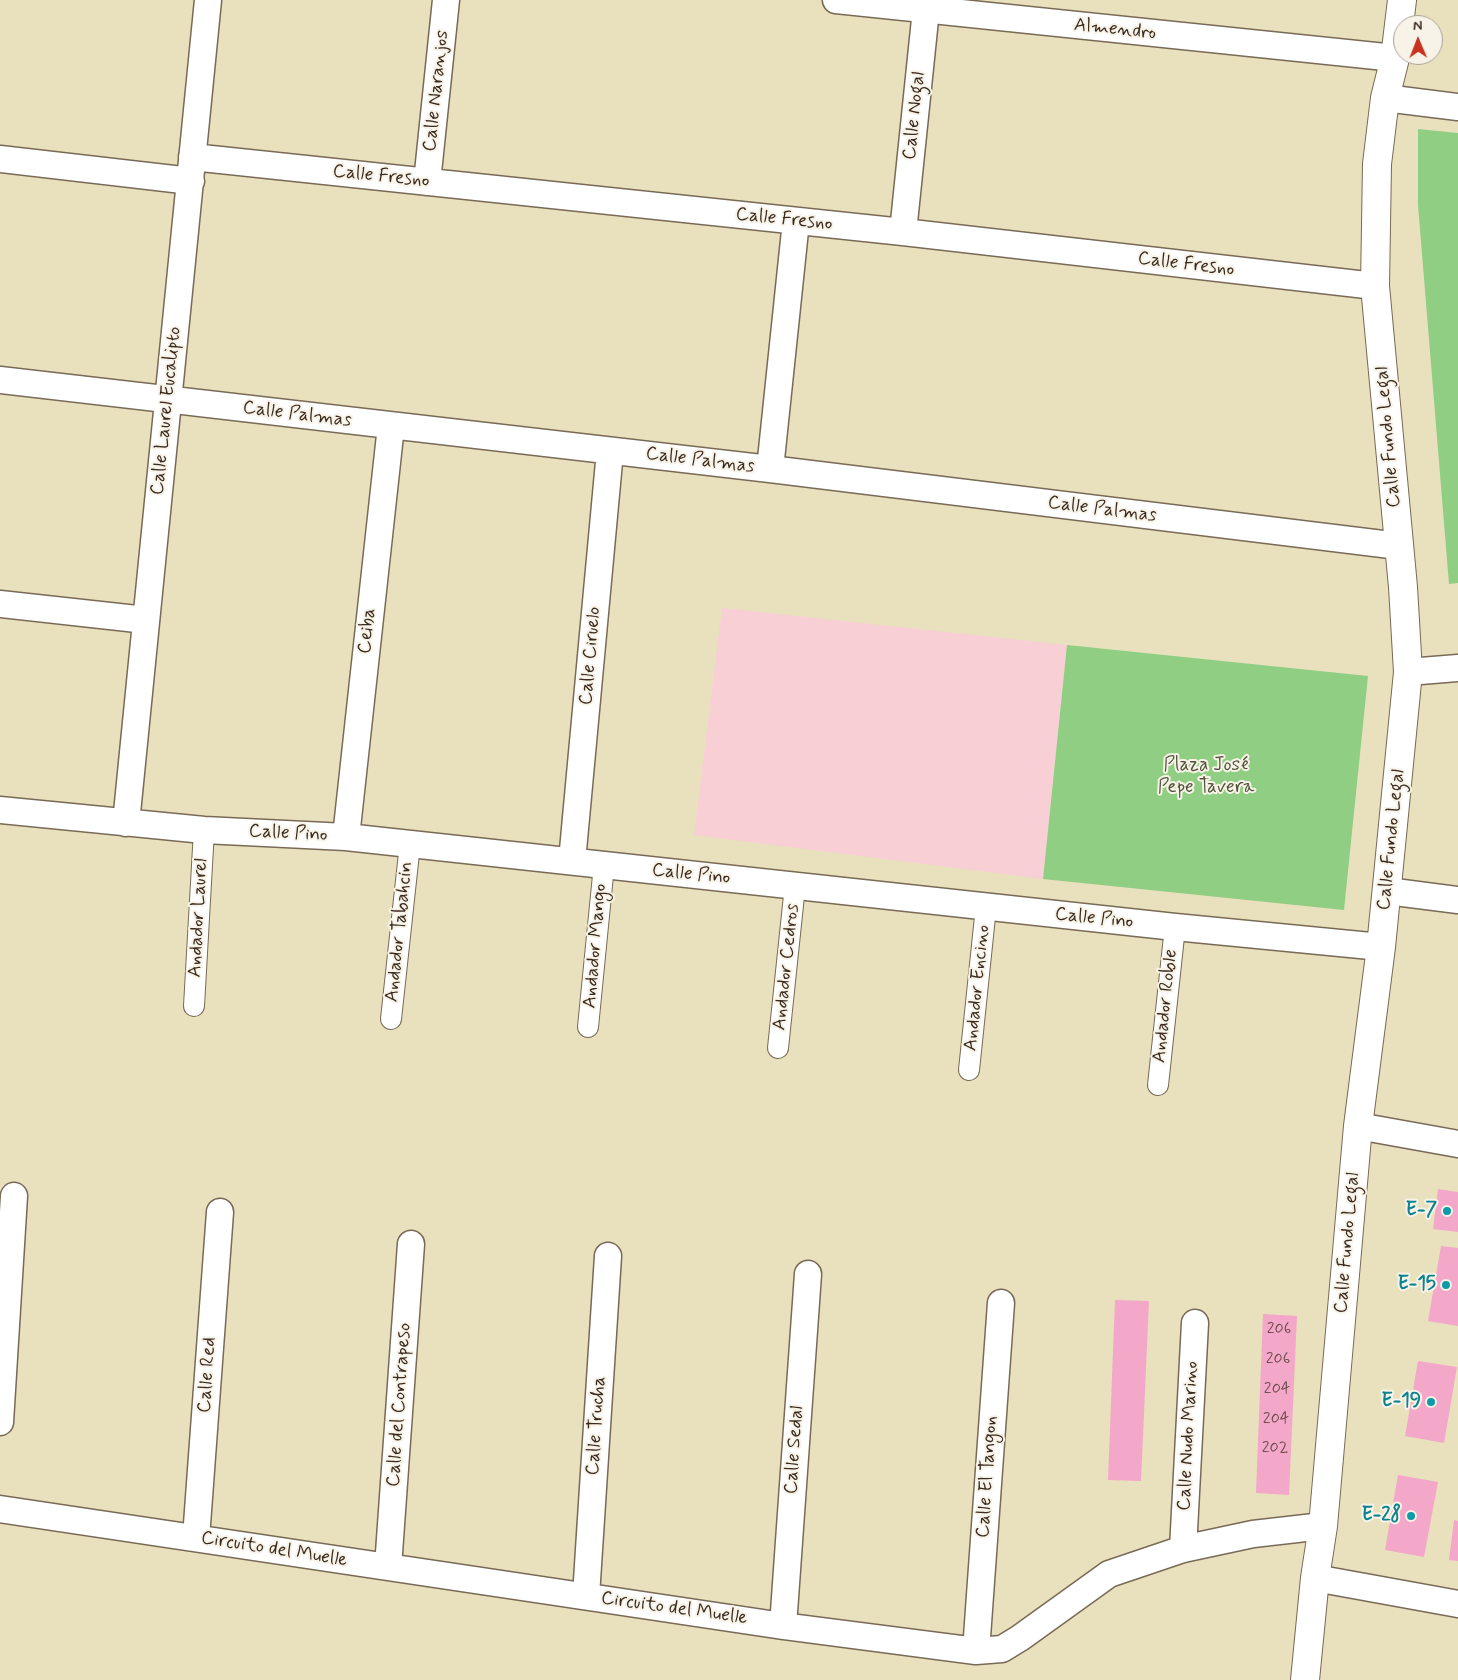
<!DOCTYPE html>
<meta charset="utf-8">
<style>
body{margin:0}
#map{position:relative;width:1458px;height:1680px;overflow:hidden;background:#e9e0bd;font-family:Mynerve,sans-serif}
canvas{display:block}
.north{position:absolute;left:1393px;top:15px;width:50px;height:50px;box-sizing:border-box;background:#f7f3e8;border:1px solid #aca397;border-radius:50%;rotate:359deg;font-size:14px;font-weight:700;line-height:20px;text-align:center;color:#3b2a1e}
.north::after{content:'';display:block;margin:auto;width:18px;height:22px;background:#c8321e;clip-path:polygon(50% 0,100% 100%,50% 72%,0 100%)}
</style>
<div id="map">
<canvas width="1458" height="1680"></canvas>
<div class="north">N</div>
</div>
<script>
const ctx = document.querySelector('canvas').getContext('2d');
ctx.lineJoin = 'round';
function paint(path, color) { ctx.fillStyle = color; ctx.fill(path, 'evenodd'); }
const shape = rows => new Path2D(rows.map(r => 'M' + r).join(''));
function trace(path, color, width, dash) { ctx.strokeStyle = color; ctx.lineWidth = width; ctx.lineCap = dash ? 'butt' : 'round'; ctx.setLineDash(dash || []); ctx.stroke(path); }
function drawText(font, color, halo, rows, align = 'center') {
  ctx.font = font + ' Mynerve,sans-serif'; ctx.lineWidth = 4; ctx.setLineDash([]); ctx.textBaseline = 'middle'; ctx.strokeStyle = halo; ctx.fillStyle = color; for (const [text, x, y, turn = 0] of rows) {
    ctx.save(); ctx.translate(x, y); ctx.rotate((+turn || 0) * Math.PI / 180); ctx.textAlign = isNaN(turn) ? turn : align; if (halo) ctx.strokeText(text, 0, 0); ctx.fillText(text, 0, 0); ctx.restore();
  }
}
paint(shape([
 [722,608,1067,645,1043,879,694,835]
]), '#f7cfd5');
paint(shape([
 [1418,129,1458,133,1458,583,1449,584,1418,205],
 [1067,645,1368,676,1344,910,1043,879]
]), '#90ce84');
paint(shape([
 [1438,1189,1458,1192,1458,1232,1433,1229],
 [1441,1246,1458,1248,1458,1326,1428,1321],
 [1115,1300,1149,1301,1141,1481,1108,1480],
 [1263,1314,1297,1316,1289,1495,1256,1493],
 [1418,1361,1457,1367,1444,1443,1405,1436],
 [1398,1475,1438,1482,1424,1557,1385,1550],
 [1454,1520,1458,1521,1458,1561,1449,1560]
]), '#f3a7c9');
const pedestrian = shape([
 [194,1006,204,830],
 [391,1019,410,844],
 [588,1027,604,865],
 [778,1048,795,886],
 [969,1070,986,907],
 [1158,1085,1175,927]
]);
const minor = shape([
 [836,0,1395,58],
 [1385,98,1458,107],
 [192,157,903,232,1375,286],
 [0,159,191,181],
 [427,182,446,0],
 [903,232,927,0],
 [0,380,770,469,1399,546],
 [770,469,796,221],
 [0,604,146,620],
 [1408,672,1458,668],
 [0,810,204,830,346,837,1175,927,1381,947],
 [126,823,208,0],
 [346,837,391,426],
 [572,861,610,451],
 [1387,891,1458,900],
 [1358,1126,1458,1144],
 [0,1422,14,1196],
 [0,1509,783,1626,976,1651,1002,1649,1020,1638,1109,1574,1183,1549,1253,1534,1323,1526],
 [196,1538,220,1212],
 [1183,1549,1195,1323],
 [388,1567,411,1244],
 [1315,1578,1458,1604],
 [586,1596,608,1256],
 [783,1626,808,1274],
 [976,1651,1001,1303]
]);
const tertiary = shape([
 [1305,1680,1315,1578,1323,1526,1358,1126,1381,947,1408,672,1403,587,1375,286,1377,164,1385,98,1395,58,1402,0]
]);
trace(pedestrian, '#786a56', 22);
trace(minor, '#786a56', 29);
trace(tertiary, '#786a56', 30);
trace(pedestrian, '#fff', 20);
trace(minor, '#fff', 26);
trace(tertiary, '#fff', 28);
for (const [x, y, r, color] of [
 [1447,1211,5,"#0f9aa8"],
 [1446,1285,5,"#0f9aa8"],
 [1431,1402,5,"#0f9aa8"],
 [1411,1516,5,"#0f9aa8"]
]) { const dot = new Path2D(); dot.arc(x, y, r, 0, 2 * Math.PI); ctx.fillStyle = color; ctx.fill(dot); trace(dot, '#f7f3e8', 2); }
drawText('16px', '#694949', null, [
 ["206",1279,1330],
 ["206",1278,1360],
 ["204",1277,1390],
 ["204",1276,1420],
 ["202",1275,1449]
]);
drawText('19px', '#3b2a1e', '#f7f3e8', [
 ["Almendro",1115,30,6],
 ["Calle Naranjos",437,91,-84],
 ["Calle Nogal",915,116,-84],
 ["Calle Fresno",381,177,6],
 ["Calle Fresno",784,220,6],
 ["Calle Fresno",1186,265,7],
 ["Calle Laurel Eucalipto",167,411,-84],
 ["Calle Palmas",297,415,7],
 ["Calle Fundo Legal",1389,437,-95],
 ["Calle Palmas",700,461,7],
 ["Calle Palmas",1102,510,7],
 ["Ceiba",368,631,-84],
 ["Calle Ciruelo",591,656,-85],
 ["Calle Pino",288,834,3],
 ["Calle Fundo Legal",1392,840,-84],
 ["Calle Pino",691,875,6],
 ["Andador Laurel",199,918,-87],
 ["Calle Pino",1094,919,6],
 ["Andador Tabahcin",400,932,-84],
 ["Andador Mango",596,946,-85],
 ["Andador Cedros",787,967,-84],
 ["Andador Encino",978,988,-84],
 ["Andador Roble",1166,1006,-84],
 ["Calle Fundo Legal",1348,1243,-85],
 ["Calle Red",208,1375,-86],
 ["Calle del Contrapeso",400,1405,-86],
 ["Calle Trucha",597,1426,-86],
 ["Calle Nudo Marino",1189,1436,-87],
 ["Calle Sedal",795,1450,-86],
 ["Calle El Tangon",988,1477,-86],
 ["Circuito del Muelle",274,1550,9],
 ["Circuito del Muelle",674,1609,8]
]);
drawText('19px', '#505338', '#f7f3e8', [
 ["Plaza José",1206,766],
 ["Pepe Tavera",1206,788]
]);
drawText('bold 19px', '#0d838f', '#f7f3e8', [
 ["E-7",1437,1211],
 ["E-15",1436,1285],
 ["E-19",1421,1402],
 ["E-28",1401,1516]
], 'right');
</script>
